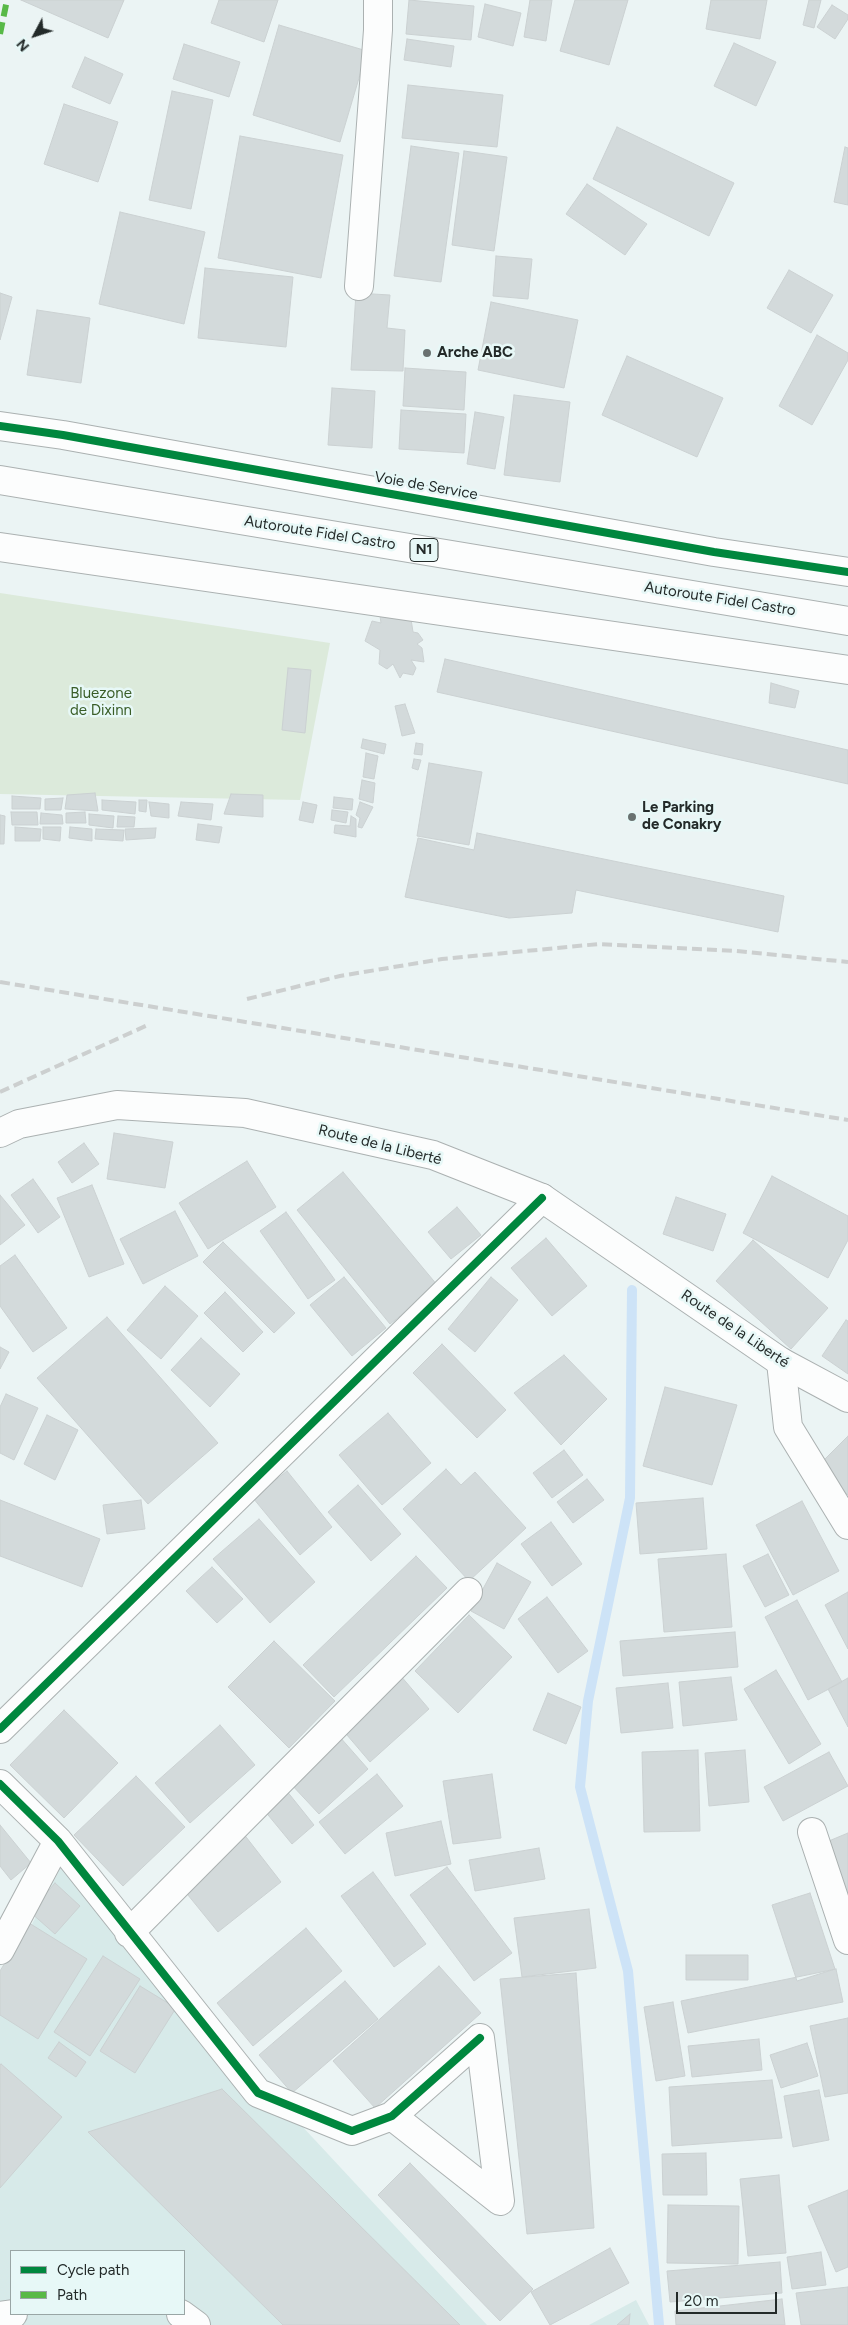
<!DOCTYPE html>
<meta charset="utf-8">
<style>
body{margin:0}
#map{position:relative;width:848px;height:2325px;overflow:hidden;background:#ebf4f4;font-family:Figtree,sans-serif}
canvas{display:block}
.legend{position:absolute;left:10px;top:2250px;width:175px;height:65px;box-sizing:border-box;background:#e7f8f7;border:1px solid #99a6a5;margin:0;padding:6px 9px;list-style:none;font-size:15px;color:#232a29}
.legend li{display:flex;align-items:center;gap:10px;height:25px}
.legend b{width:25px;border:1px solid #99a6a5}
.north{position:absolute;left:10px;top:10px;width:50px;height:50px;-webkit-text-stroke:4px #e7f8f7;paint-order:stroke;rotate:230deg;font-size:14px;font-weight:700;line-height:20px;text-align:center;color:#232a29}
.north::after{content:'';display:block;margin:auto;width:18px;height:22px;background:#232a29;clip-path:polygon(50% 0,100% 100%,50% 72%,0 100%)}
.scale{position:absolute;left:676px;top:2292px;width:101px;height:22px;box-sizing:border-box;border:2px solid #232a29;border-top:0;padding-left:6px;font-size:15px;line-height:18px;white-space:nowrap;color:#232a29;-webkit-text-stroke:4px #e7f8f7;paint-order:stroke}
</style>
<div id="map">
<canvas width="848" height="2325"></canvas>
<ul class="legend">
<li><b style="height:6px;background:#00873e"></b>Cycle path</li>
<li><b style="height:6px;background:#58b947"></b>Path</li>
</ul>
<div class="north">N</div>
<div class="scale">20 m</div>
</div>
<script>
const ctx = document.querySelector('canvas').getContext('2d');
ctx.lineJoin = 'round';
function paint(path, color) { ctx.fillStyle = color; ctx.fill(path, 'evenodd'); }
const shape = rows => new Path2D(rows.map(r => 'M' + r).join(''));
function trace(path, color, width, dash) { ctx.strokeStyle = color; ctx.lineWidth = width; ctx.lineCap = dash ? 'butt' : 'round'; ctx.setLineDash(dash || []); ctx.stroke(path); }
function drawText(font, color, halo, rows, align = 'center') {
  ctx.font = font + ' Figtree,sans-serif'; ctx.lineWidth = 5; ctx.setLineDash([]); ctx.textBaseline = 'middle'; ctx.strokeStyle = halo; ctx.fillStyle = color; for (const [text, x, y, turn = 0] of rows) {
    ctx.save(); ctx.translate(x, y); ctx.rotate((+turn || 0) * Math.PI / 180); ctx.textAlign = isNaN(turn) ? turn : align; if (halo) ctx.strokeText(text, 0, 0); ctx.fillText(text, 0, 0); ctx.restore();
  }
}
paint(shape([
 [61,1867,487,2325,0,2325,0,1987],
 [11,2251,184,2251,184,2314,11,2314],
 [636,2300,649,2325,589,2325]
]), '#d7eae9');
paint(shape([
 [0,593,330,643,300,800,0,794]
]), '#dceadb');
trace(shape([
 [632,1290,630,1498,588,1701,580,1787,628,1971,659,2325]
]), '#cde3f7', 10);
const building = shape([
 [21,0,124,0,108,38,21,0],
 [219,0,278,0,264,42,211,23,219,0],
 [409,0,474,6,471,40,406,34,409,0],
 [530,0,552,0,546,41,524,37,530,0],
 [575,0,628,0,609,65,560,51,575,0],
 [711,0,767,0,760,39,706,29,711,0],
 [809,0,821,0,814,28,803,25,809,0],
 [485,4,521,13,513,46,478,37,485,4],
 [832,5,848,15,848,19,835,39,817,27,832,5],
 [279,25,367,51,340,142,253,115,279,25],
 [407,39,454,46,451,67,404,60,407,39],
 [734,43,776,62,756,106,714,86,734,43],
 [184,44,240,62,229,97,173,79,184,44],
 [85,57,123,74,110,104,72,87,85,57],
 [408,85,503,95,497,147,402,138,408,85],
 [172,91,213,100,191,209,149,200,172,91],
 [64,104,118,122,98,182,44,164,64,104],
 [617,127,734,183,709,236,593,179,617,127],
 [240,136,343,155,321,278,218,258,240,136],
 [411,146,459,153,441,282,394,276,411,146],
 [845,147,848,148,848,205,834,202,845,147],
 [464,151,507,157,494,251,452,245,464,151],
 [587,184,647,224,625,255,566,214,587,184],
 [120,212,205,232,184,324,99,304,120,212],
 [496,256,532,259,528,299,493,296,496,256],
 [205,268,293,277,286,347,198,338,205,268],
 [789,270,833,295,811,333,767,308,789,270],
 [0,293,12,297,0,340,0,293],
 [356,293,390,295,387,328,405,330,403,371,351,370,356,293],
 [491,302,578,320,564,388,478,370,491,302],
 [37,310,90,318,81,383,27,375,37,310],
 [817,335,848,353,848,360,812,425,779,406,817,335],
 [627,356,723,398,697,457,602,415,627,356],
 [405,368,466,372,464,410,403,406,405,368],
 [332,388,375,391,372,448,328,445,332,388],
 [514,395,570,402,560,482,504,475,514,395],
 [401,410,466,414,464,453,399,449,401,410],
 [475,412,504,417,495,469,467,464,475,412],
 [380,616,411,619,413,632,418,633,423,640,417,644,422,648,424,662,411,660,416,668,413,675,403,673,400,678,393,664,387,669,379,664,380,650,365,641,372,621,381,623,380,616],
 [445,659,848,750,848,784,437,692,445,659],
 [288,668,311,670,305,733,282,730,288,668],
 [771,683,799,691,795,708,769,703,771,683],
 [405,704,415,733,402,736,395,706,405,704],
 [363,739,386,744,384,754,361,748,363,739],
 [416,743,423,744,422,755,414,754,416,743],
 [366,753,378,756,374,779,363,777,366,753],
 [414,759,421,760,418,770,412,768,414,759],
 [429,763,482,772,469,845,417,836,429,763],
 [362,780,375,783,373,803,359,799,362,780],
 [95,793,98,811,65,809,67,795,95,793],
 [231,794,263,795,263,817,224,814,231,794],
 [12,796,41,798,40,809,12,809,12,796],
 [334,797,353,799,352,810,333,808,334,797],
 [63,798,61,810,45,810,45,799,63,798],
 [102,800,136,802,135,814,102,810,102,800],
 [139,800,147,800,146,812,139,811,139,800],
 [149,802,169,804,169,818,151,816,149,802],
 [181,802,213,804,211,820,178,816,181,802],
 [303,802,317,805,313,823,299,820,303,802],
 [360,802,373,807,362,828,358,827,360,818,356,815,360,802],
 [332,810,348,812,346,823,331,820,332,810],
 [11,812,37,812,38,825,12,825,11,812],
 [85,812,86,823,66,823,66,813,85,812],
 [41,813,62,815,63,824,40,824,41,813],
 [89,814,114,816,113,828,89,825,89,814],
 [0,815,5,816,4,844,0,844,0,815],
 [118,816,135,817,134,827,117,827,118,816],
 [351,816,356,819,356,837,334,833,335,825,350,826,351,816],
 [198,824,222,827,219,843,196,840,198,824],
 [15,827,41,829,40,841,15,841,15,827],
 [43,827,61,827,60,841,43,839,43,827],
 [70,827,92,829,92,841,69,838,70,827],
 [156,828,155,838,126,840,125,829,156,828],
 [96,829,124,830,123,841,95,839,96,829],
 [477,833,784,896,778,932,576,890,572,913,509,918,405,897,418,838,474,850,477,833],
 [114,1133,173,1142,165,1188,107,1179,114,1133],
 [84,1143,99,1164,72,1183,58,1162,84,1143],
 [247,1161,276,1207,208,1249,179,1203,247,1161],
 [343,1172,438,1286,390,1324,297,1210,343,1172],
 [772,1176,848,1216,848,1240,828,1278,743,1233,772,1176],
 [33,1179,60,1217,38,1233,11,1195,33,1179],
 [92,1185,124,1264,89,1277,57,1198,92,1185],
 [0,1195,25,1225,0,1245,0,1195],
 [676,1197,726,1214,713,1251,663,1234,676,1197],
 [457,1207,481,1235,451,1259,428,1232,457,1207],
 [175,1211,198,1256,143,1284,120,1239,175,1211],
 [286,1212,335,1280,308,1299,260,1231,286,1212],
 [546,1238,587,1286,552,1316,511,1268,546,1238],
 [753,1240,828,1308,791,1349,716,1281,753,1240],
 [223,1242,295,1313,274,1333,203,1262,223,1242],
 [15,1255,67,1328,33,1352,0,1306,0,1266,15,1255],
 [344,1277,386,1328,352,1356,310,1305,344,1277],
 [491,1277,518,1300,475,1352,448,1329,491,1277],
 [165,1286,198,1316,161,1359,127,1330,165,1286],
 [225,1292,263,1332,243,1352,204,1313,225,1292],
 [107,1317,218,1443,148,1504,37,1378,107,1317],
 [846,1320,848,1321,848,1374,822,1356,846,1320],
 [201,1338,240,1374,210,1407,171,1370,201,1338],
 [442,1344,506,1410,477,1438,413,1373,442,1344],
 [0,1347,9,1352,0,1369,0,1347],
 [564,1355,607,1399,561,1445,514,1393,564,1355],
 [665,1387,737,1405,712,1485,643,1466,665,1387],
 [6,1394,38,1408,14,1460,0,1453,0,1407,6,1394],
 [388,1413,431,1463,382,1505,339,1455,388,1413],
 [47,1415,78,1430,55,1480,24,1464,47,1415],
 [848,1436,848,1495,819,1465,848,1436],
 [564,1450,583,1475,552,1498,533,1473,564,1450],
 [446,1469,461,1485,475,1472,526,1528,469,1581,403,1509,446,1469],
 [287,1471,332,1527,300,1555,253,1498,287,1471],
 [587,1479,604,1500,573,1523,557,1502,587,1479],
 [358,1485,401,1534,371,1561,328,1512,358,1485],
 [703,1498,707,1549,640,1554,636,1503,703,1498],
 [0,1500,100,1539,82,1587,0,1556,0,1500],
 [141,1500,145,1529,107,1534,103,1505,141,1500],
 [802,1501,839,1571,793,1595,756,1525,802,1501],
 [259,1519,315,1582,270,1623,213,1559,259,1519],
 [551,1522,582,1564,552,1586,521,1544,551,1522],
 [726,1554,732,1627,664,1632,658,1559,726,1554],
 [768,1554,789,1595,765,1607,743,1566,768,1554],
 [416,1556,447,1588,334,1697,303,1665,416,1556],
 [497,1563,531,1582,504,1629,471,1611,497,1563],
 [212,1567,243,1599,217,1623,186,1591,212,1567],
 [848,1592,848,1649,825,1605,848,1592],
 [547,1597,588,1651,558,1673,518,1619,547,1597],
 [797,1600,842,1682,808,1700,765,1617,797,1600],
 [469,1615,512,1657,458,1713,415,1671,469,1615],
 [735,1632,738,1667,623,1676,620,1641,735,1632],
 [274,1641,335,1701,289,1748,228,1687,274,1641],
 [776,1670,821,1744,789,1764,744,1689,776,1670],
 [400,1675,429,1709,370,1762,341,1728,400,1675],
 [731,1677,737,1720,683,1726,679,1682,731,1677],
 [848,1678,848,1727,828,1689,848,1678],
 [668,1683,673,1728,621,1733,616,1688,668,1683],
 [548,1693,581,1707,566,1744,533,1730,548,1693],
 [64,1710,118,1763,64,1818,10,1765,64,1710],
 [220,1725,255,1765,190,1823,155,1783,220,1725],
 [339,1736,368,1769,319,1814,290,1783,339,1736],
 [698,1750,700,1831,644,1832,642,1752,698,1750],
 [745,1750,749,1802,709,1806,705,1753,745,1750],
 [829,1752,848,1786,783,1821,764,1787,829,1752],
 [377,1774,403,1806,345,1854,319,1822,377,1774],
 [492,1774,501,1838,453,1844,443,1781,492,1774],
 [136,1776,185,1827,123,1886,74,1835,136,1776],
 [282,1785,314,1825,292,1844,259,1804,282,1785],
 [441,1821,451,1864,395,1876,386,1833,441,1821],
 [0,1825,31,1863,11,1880,0,1866,0,1825],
 [243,1833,281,1882,218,1932,179,1884,243,1833],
 [848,1833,848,1896,824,1843,848,1833],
 [539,1848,545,1879,475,1891,469,1860,539,1848],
 [447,1867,512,1953,474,1981,410,1895,447,1867],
 [373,1872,426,1944,394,1967,341,1896,373,1872],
 [55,1883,80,1906,55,1934,30,1912,55,1883],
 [810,1893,835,1969,797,1981,772,1905,810,1893],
 [589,1909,596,1968,522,1977,514,1918,589,1909],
 [29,1923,87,1959,38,2039,0,2015,0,1971,29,1923],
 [306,1928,342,1971,253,2046,217,2003,306,1928],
 [686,1955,748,1955,748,1980,686,1980,686,1955],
 [103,1956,140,1979,90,2056,54,2032,103,1956],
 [439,1966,481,2013,375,2108,333,2061,439,1966],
 [836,1969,843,2002,688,2033,681,2001,836,1969],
 [576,1973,594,2228,527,2234,500,1979,576,1973],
 [345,1981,378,2019,292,2093,259,2055,345,1981],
 [140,1986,176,2008,135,2073,100,2051,140,1986],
 [673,2002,685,2076,656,2081,644,2007,673,2002],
 [848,2018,848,2093,825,2097,810,2026,848,2018],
 [759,2039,762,2070,692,2077,688,2046,759,2039],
 [59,2042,86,2062,76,2077,48,2058,59,2042],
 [807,2043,818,2076,781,2088,770,2055,807,2043],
 [1,2064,62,2117,0,2188,0,2065,1,2064],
 [772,2080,782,2138,672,2146,669,2087,772,2080],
 [222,2089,460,2325,283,2325,88,2132,222,2089],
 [819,2090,829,2140,793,2147,784,2096,819,2090],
 [706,2153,707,2195,663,2195,662,2154,706,2153],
 [410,2163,533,2289,500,2321,378,2195,410,2163],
 [779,2175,786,2253,748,2256,740,2179,779,2175],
 [848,2190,848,2267,836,2272,808,2206,848,2190],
 [668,2205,739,2206,738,2264,667,2263,668,2205],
 [610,2248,629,2283,550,2325,531,2292,610,2248],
 [821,2252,826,2285,792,2289,787,2257,821,2252],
 [780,2262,782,2293,670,2302,667,2271,780,2262],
 [848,2287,848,2325,801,2325,796,2293,848,2287],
 [782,2299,785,2325,676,2325,675,2311,782,2299],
 [630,2314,629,2325,617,2325,630,2314]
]);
paint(building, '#d3dadb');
trace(building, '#cbd1d2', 1);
const minor = shape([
 [359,286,378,30,378,0],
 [0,426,63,435,714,552,848,572],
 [781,1362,788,1427,848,1525],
 [0,1729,542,1198],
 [0,1784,58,1841,258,2093,352,2131,392,2116,480,2038],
 [812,1832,848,1940],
 [129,1933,468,1592],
 [0,1950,58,1841],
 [480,2038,500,2201],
 [392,2116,500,2201],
 [181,2314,196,2325],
 [0,2316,13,2314]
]);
const major = shape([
 [0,1133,19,1124,117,1105,245,1113,433,1155,542,1198,781,1362,848,1398]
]);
const highway = shape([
 [0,480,848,621],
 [0,547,848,670]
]);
trace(minor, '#abb1b1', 30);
trace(major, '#abb1b1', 30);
trace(highway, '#abb1b1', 30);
trace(minor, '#fcfdfd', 28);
trace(major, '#fcfdfd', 28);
trace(highway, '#fcfdfd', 28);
trace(shape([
 [0,982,848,1120],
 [247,999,340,976,442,959,599,944,736,951,848,962],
 [0,1092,150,1024]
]), '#cccfcf', 4, [10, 5]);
trace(shape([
 [0,34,7,0]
]), '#58b947', 6, [12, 6]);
trace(shape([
 [0,426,63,435,714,552,848,572],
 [0,1729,542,1198],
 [0,1784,58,1841,258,2093,352,2131,392,2116,480,2038]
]), '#00873e', 8);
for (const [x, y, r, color] of [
 [427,353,5,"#697170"],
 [632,817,5,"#697170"]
]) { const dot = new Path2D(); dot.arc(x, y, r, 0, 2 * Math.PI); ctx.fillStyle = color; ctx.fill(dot); trace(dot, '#e7f8f7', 2); }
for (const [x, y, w] of [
 [424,550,28]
]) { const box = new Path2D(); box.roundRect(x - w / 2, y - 11.5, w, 23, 4); ctx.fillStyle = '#e7f8f7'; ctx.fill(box); trace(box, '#232a29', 1); }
drawText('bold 14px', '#232a29', null, [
 ["N1",424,550]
]);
drawText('bold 15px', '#232a29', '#e7f8f7', [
 ["Arche ABC",437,353],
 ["Le Parking",642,808],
 ["de Conakry",642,825]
], 'left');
drawText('15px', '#232a29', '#e7f8f7', [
 ["Voie de Service",426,486,10],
 ["Autoroute Fidel Castro",320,533,9],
 ["Autoroute Fidel Castro",720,599,9],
 ["Route de la Liberté",380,1145,14],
 ["Route de la Liberté",735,1329,34]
]);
drawText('15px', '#395d27', '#e7f8f7', [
 ["Bluezone",101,694],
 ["de Dixinn",101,711]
]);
</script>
